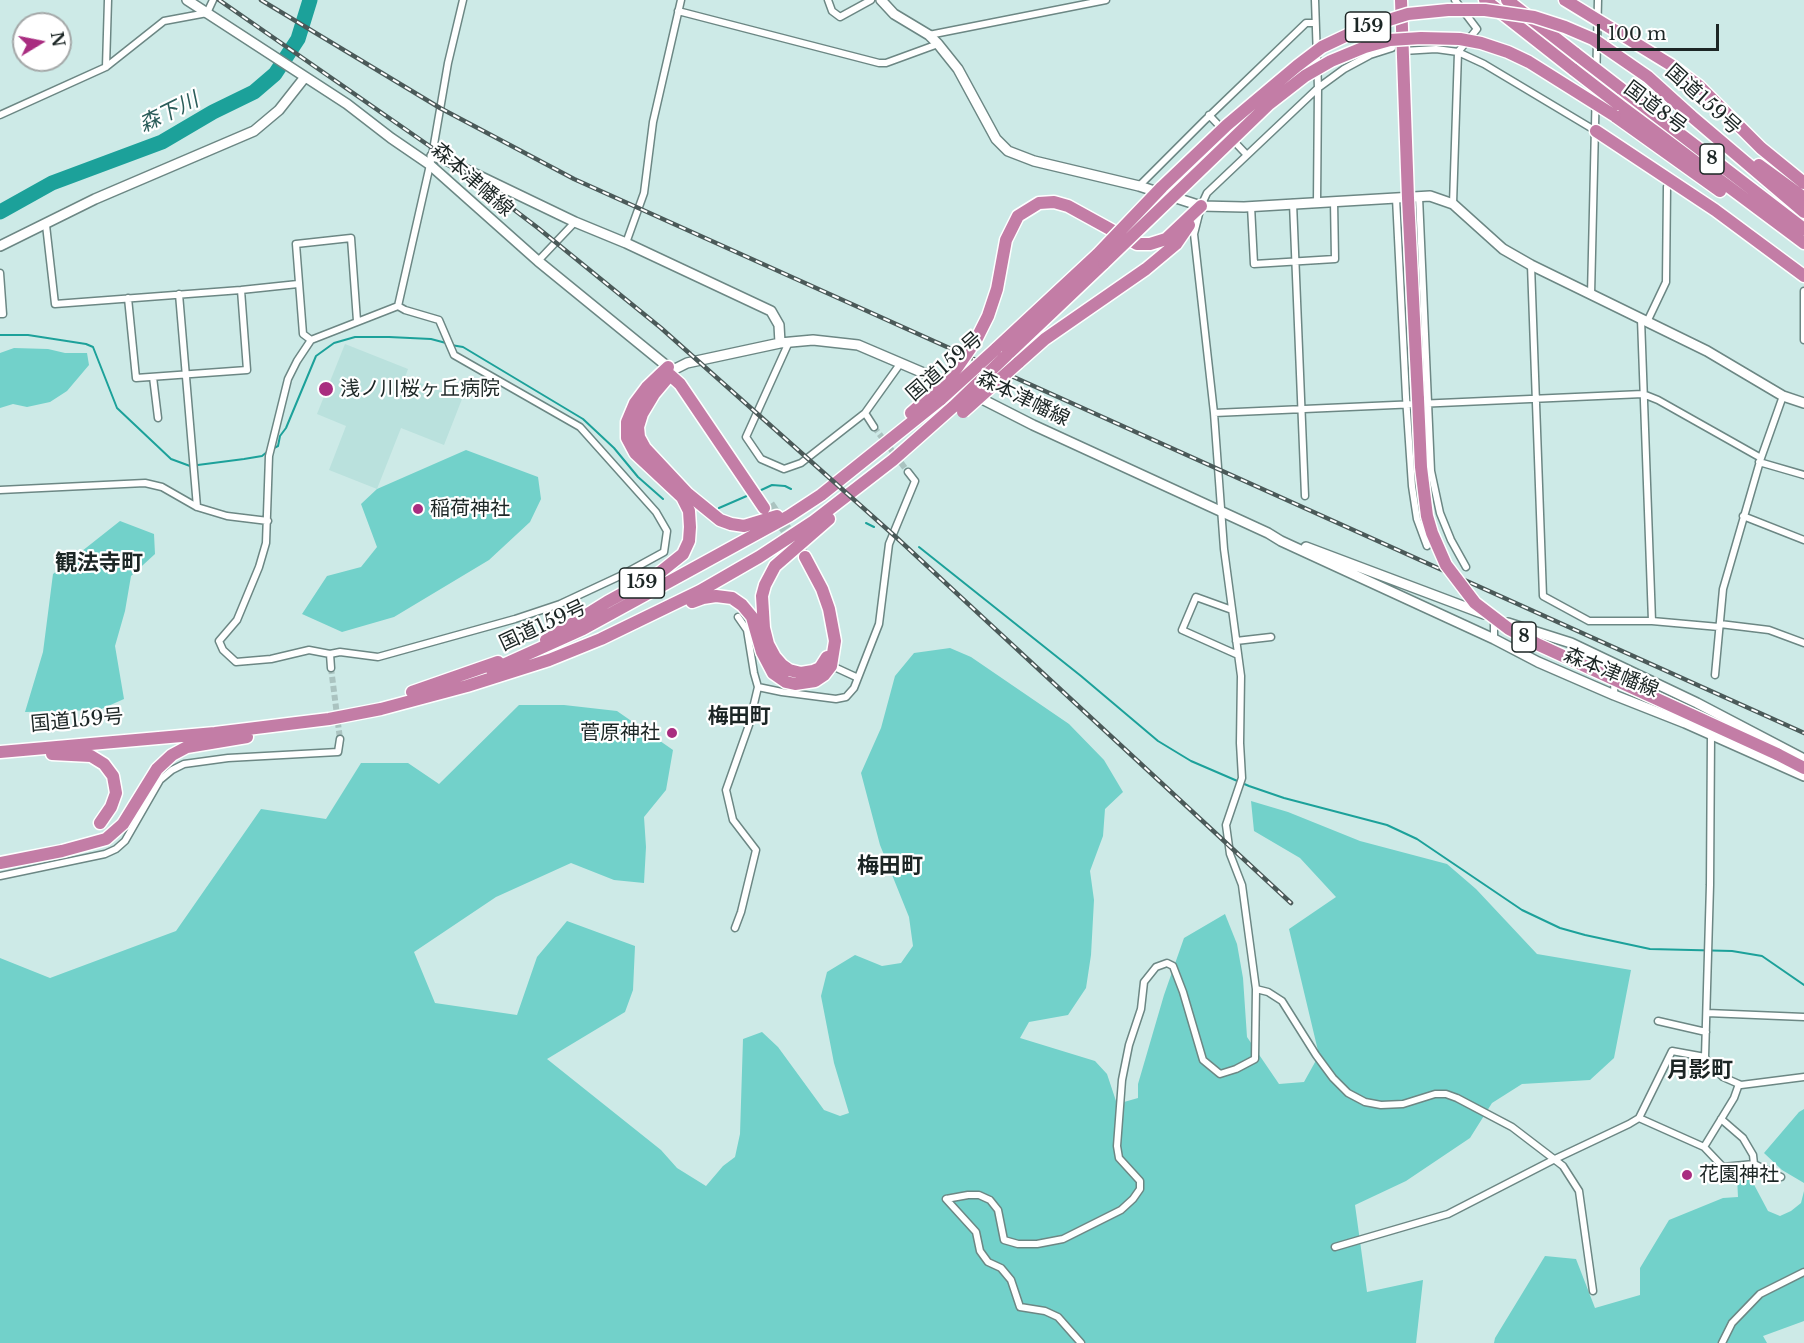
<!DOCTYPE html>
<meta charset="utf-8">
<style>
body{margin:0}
#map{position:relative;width:1804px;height:1343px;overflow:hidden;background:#cdeae7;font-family:"Libre Baskerville",serif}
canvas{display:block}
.north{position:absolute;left:12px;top:12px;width:60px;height:60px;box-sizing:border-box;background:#fff;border:2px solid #a4a8a8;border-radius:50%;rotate:80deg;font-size:16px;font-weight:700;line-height:24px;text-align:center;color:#1c2625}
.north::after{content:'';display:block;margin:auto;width:21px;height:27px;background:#a92d80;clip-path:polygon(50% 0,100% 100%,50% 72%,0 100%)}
.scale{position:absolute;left:1597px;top:24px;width:122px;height:27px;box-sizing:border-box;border:3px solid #1c2625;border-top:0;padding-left:8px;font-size:18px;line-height:21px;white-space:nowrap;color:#1c2625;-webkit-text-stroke:4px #fff;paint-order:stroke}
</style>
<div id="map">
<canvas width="1804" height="1343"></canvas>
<div class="north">N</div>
<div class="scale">100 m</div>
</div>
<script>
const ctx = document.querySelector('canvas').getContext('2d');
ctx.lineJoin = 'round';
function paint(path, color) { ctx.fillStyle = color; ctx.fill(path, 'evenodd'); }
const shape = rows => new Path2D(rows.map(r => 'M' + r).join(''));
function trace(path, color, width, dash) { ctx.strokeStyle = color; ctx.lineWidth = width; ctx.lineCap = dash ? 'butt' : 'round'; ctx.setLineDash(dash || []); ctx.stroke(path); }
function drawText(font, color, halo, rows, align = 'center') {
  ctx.font = font + ' "Libre Baskerville","Noto Sans JP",serif'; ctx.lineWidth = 4.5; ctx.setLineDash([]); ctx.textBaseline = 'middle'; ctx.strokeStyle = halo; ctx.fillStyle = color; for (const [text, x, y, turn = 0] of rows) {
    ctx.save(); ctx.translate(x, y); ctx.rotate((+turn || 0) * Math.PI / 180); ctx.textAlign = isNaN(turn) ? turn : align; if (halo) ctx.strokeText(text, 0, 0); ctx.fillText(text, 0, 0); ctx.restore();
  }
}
paint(shape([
 [345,344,408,369,405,377,462,399,444,445,401,428,377,489,329,470,346,426,317,414]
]), '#bae1dd');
paint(shape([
 [14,348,48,349,65,353,87,353,89,365,67,391,50,402,27,407,13,404,0,408,0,353],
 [466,450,538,477,541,499,530,522,489,560,394,617,342,632,302,614,327,576,361,567,377,547,361,504,377,489],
 [120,521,154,534,155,554,131,576,125,611,115,646,124,699,99,710,25,712,43,652,53,574],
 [950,648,971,657,1069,724,1104,760,1123,792,1105,809,1103,836,1090,871,1094,900,1091,955,1086,988,1068,1015,1029,1022,1020,1038,1095,1061,1107,1074,1117,1104,1138,1098,1138,1084,1164,995,1184,938,1225,914,1237,944,1243,978,1247,1037,1279,1084,1304,1082,1319,1055,1289,929,1336,897,1300,858,1254,831,1251,801,1288,812,1360,841,1447,864,1476,889,1537,954,1631,970,1614,1058,1590,1080,1522,1084,1492,1103,1470,1138,1406,1181,1355,1205,1367,1292,1423,1280,1416,1343,0,1343,0,958,50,978,176,931,261,809,326,819,361,763,408,763,439,784,519,705,564,705,617,711,673,750,666,790,644,817,646,847,644,883,614,880,571,863,496,897,414,952,435,1003,517,1015,537,957,567,921,635,946,633,990,625,1012,547,1059,661,1150,677,1168,706,1186,723,1166,735,1157,740,1134,743,1039,762,1032,778,1047,824,1110,840,1116,849,1113,834,1063,821,996,827,972,855,955,882,966,901,963,913,946,909,917,880,845,861,773,881,728,895,676,914,653],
 [1804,1109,1804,1183,1782,1170,1764,1153,1799,1112],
 [1737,1177,1751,1179,1768,1211,1780,1216,1791,1211,1801,1203,1804,1191,1804,1321,1763,1336,1767,1343,1494,1343,1495,1338,1545,1256,1576,1259,1595,1308,1640,1295,1640,1268,1669,1220,1723,1198,1738,1197]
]), '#72d1ca');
trace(shape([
 [0,335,28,335,86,344,93,347,117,408,171,459,190,466,244,459,262,456,267,452],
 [451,345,463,347,583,419,614,448,638,477,663,499],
 [272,449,278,446,280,436,286,428,316,356,334,343,355,337,389,337,431,339,446,343],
 [757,492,772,485,785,486,791,489],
 [719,508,749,495],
 [866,523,874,527],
 [919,547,1081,676,1158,741,1191,761,1249,786,1284,798,1387,825,1417,839,1522,910,1560,928,1585,935,1650,949,1732,951,1762,956,1804,985]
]), '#1ca19a', 2);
trace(shape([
 [0,212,52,183,162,142,213,112,254,92,275,74,298,39,310,0]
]), '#1ca19a', 15);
trace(shape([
 [874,427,908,472],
 [331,668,340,739]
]), '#aac3c0', 6, [6, 3]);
trace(shape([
 [769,505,805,557]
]), '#aac3c0', 12, [12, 6]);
const street = shape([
 [828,0,832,11,840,17,871,0],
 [1315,0,1318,88,1317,202],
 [678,11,879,63,886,63,938,44],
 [929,35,1106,0],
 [1403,51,1436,49,1458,52,1484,64,1596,131],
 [106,67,108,0],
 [0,115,106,67,164,21,207,13,213,0],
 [1209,115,1247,155],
 [1139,186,1204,121,1306,23,1315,23],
 [1419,197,1431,471,1440,513,1451,540,1466,567],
 [1396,198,1406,397,1412,486,1417,519,1427,546],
 [1293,203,1305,496],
 [1453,204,1458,52,1477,29,1455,0],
 [1251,206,1254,264,1335,259,1334,201],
 [46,225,55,304,241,290,298,284],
 [626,243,644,193,653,122,681,0],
 [538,261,575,222],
 [1531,265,1543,596,1589,621,1652,621,1719,627],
 [0,273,3,314,0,314],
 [1804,291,1804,340],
 [179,294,197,507],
 [1591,295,1598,0],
 [128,298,136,378,247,370,241,290],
 [398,306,432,156,448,63,463,0],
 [1641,319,1652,621],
 [1647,322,1666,282,1667,187,1669,179],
 [311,340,303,334,296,244,351,238,357,321],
 [789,342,746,437,761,459,784,469,801,463,865,413,900,364],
 [153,377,158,418],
 [865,413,874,427],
 [1214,413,1643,394,1658,400,1761,458],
 [1759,462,1804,475],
 [0,490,145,483,162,487,197,507,227,516,268,521],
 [1743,516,1804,540],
 [1232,610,1196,597,1182,630,1238,655],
 [1720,624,1769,630,1804,643],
 [1494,639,1494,618],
 [1236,641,1271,637],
 [330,654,309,650,271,659,236,662,223,650,219,641,237,620,259,567,266,543,269,456,288,379,297,361,311,340,398,306],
 [830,665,856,677],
 [331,668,330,654,340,652,378,657,515,619,560,604,620,576,664,552,667,531,656,512,580,427,454,355,439,320,405,310,398,306],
 [1715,675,1723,589,1761,458,1783,396],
 [758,687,782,692,836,699,846,697,854,688,879,624,889,544,915,481,908,472],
 [1614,695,1615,664],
 [1711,735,1710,885,1705,1057,1708,1063,1723,1077,1741,1085,1804,1077],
 [0,876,105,854,116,849,125,841,160,780,172,770,184,764,228,758,338,752,340,739],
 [735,928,741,912,756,850,733,820,726,790,749,725,758,687,754,673,747,630,738,617],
 [1256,989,1268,992,1282,1001,1316,1055,1333,1078,1348,1093,1365,1102,1381,1105,1403,1104,1435,1094,1446,1094,1457,1098,1512,1127,1563,1166,1579,1191,1593,1291],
 [1707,1013,1804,1017],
 [1658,1021,1706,1032],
 [1739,1084,1734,1098,1704,1147,1723,1167,1754,1164],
 [1639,1118,1704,1147],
 [1721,1119,1743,1138,1753,1155,1754,1164,1781,1177],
 [946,1199,968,1195,979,1195,990,1200,998,1210,1004,1240,1018,1244,1037,1244,1063,1239,1121,1210,1133,1199,1140,1189,1140,1181,1119,1158,1117,1146,1122,1080,1129,1045,1141,1009,1144,982,1156,967,1167,963,1173,966,1183,992,1203,1060,1220,1074,1236,1069,1255,1059,1256,989,1242,885,1230,854,1226,825,1242,778,1240,743,1241,676,1224,549,1214,413,1194,234,1201,206,1207,193,1318,88,1344,69,1370,55,1392,48],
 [946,1199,976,1232,980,1251,988,1262,1001,1268,1011,1280,1020,1307,1045,1311,1058,1317,1081,1343],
 [1335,1247,1448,1214,1555,1159,1629,1124,1639,1118,1672,1051,1705,1057],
 [1722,1343,1732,1323,1760,1294,1804,1272]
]);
const secondary = shape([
 [187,0,347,104,391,138,429,164,538,261,668,367,674,369],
 [881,0,894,14,929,35,938,44,958,69,996,139,1008,151,1034,161,1139,186,1201,206,1244,207,1430,196,1453,204,1503,249,1531,265,1707,351,1783,396,1804,403],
 [432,156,446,160,575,222,626,243,771,311,779,325,780,343],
 [0,246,95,199,254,131,279,110,305,77],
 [670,375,675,369,687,363,780,343,813,340,858,345,947,383],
 [976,396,1033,425,1268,533,1281,541,1494,639,1538,662,1614,695,1685,723,1804,776],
 [1306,547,1484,614],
 [1508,623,1571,643,1697,703,1804,759]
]);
const highway = shape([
 [1401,0,1408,198,1418,399],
 [1485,0,1574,70],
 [1507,0,1576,54],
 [1565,0,1671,65,1699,86,1761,148,1804,183],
 [1620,88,1804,229],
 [1618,104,1804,243],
 [1690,115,1804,212],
 [1615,116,1720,191],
 [1596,131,1715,210,1804,276],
 [1759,165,1804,198],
 [976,340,988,316,997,289,1006,240,1018,216,1039,203,1054,202,1068,206,1137,244,1150,244,1166,239,1201,206],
 [996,349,1098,254],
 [1006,356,1104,263],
 [1018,363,1045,339,1146,269,1176,244,1189,225],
 [911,413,933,394],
 [764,508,680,384,670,375,654,394,642,414,638,427,639,437,645,448,688,494,720,520,731,524,744,526,777,516],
 [692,602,703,598,716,596,732,598,742,605,752,617,762,652,773,673,786,682,795,684,815,681,824,675,831,666,835,641,829,609,822,589,805,557],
 [546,640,607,602,658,574,683,554,689,541,690,527,689,511,682,497,635,453,627,438,627,422,635,403,647,387,668,367],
 [827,657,820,668,813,671,801,673,789,670,782,665,775,657,768,644,764,628,762,596,765,585,775,566,829,519],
 [492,670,583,629,789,516,821,495,941,399],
 [412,692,498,662],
 [0,752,215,733,329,719,381,709,467,686,549,660,601,639,700,591,759,557,814,521,893,460,954,406],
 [52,754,91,756,104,764,113,776,116,793,111,807,100,823],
 [1777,754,1804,768],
 [0,863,62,851,106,839,123,824,157,769,172,755,187,747,247,737]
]);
trace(street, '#6c8784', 9);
trace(secondary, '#6c8784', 12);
trace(highway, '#fff', 15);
trace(street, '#fff', 6);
trace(secondary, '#fff', 9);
trace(highway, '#c37da6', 12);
const rail = shape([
 [219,0,441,154,538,228,661,328,897,538,1291,903],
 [261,0,440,108,574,179,1804,733]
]);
trace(rail, '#4b5a59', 4.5);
trace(rail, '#fff', 2, [7]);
const highwayBridge = shape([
 [1576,54,1620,88],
 [1574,70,1618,104],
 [1098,254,1162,187,1227,125,1297,66,1322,47,1360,29,1408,14,1448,10,1485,10,1534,17,1565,27,1593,39,1648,77,1690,115],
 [1104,263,1269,104,1305,76,1331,61,1365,47,1390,40,1421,38,1460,39,1481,43,1508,52,1529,62,1615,116],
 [933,394,956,369,976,340],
 [941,399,996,349],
 [1418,399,1421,467,1427,516,1432,533,1446,565,1475,603,1509,629,1539,645,1777,754],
 [954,406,1006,356],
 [963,412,1018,363]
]);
trace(highwayBridge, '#fff', 15, []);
trace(highwayBridge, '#c37da6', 12);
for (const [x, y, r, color] of [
 [326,389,8,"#a92d80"],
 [418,509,6,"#a92d80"],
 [672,733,6,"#a92d80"],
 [1687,1175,6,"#a92d80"]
]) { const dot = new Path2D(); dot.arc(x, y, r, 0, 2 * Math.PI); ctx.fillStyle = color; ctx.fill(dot); trace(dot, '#fff', 2); }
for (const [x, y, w] of [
 [1368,27,45],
 [1712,159,24],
 [642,583,45],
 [1524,637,24]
]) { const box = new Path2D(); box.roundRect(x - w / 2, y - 15, w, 30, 4.5); ctx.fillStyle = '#fff'; ctx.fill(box); trace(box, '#1c2625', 1.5); }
drawText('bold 18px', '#1c2625', null, [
 ["159",1368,27],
 ["8",1712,159],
 ["159",642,583],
 ["8",1524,637]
]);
drawText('20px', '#1c2625', '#fff', [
 ["国道159号",1703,100,42],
 ["国道8号",1655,108,37],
 ["森本津幡線",472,180,41],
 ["国道159号",945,367,-41],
 ["森本津幡線",1023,399,26],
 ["国道159号",543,626,-25],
 ["森本津幡線",1611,673,22],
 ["国道159号",77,721,-5]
]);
drawText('20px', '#1c2625', '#fff', [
 ["浅ノ川桜ヶ丘病院",340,389],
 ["稲荷神社",430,509],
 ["菅原神社",660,733,"right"],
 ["花園神社",1699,1175]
], 'left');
drawText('italic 21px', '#2b5d5a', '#fff', [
 ["森下川",169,113,-26]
]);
drawText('bold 21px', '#1c2625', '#fff', [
 ["梅田町",739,717]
]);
drawText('bold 22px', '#1c2625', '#fff', [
 ["観法寺町",99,564],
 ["梅田町",890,867],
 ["月影町",1700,1071]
]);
</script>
